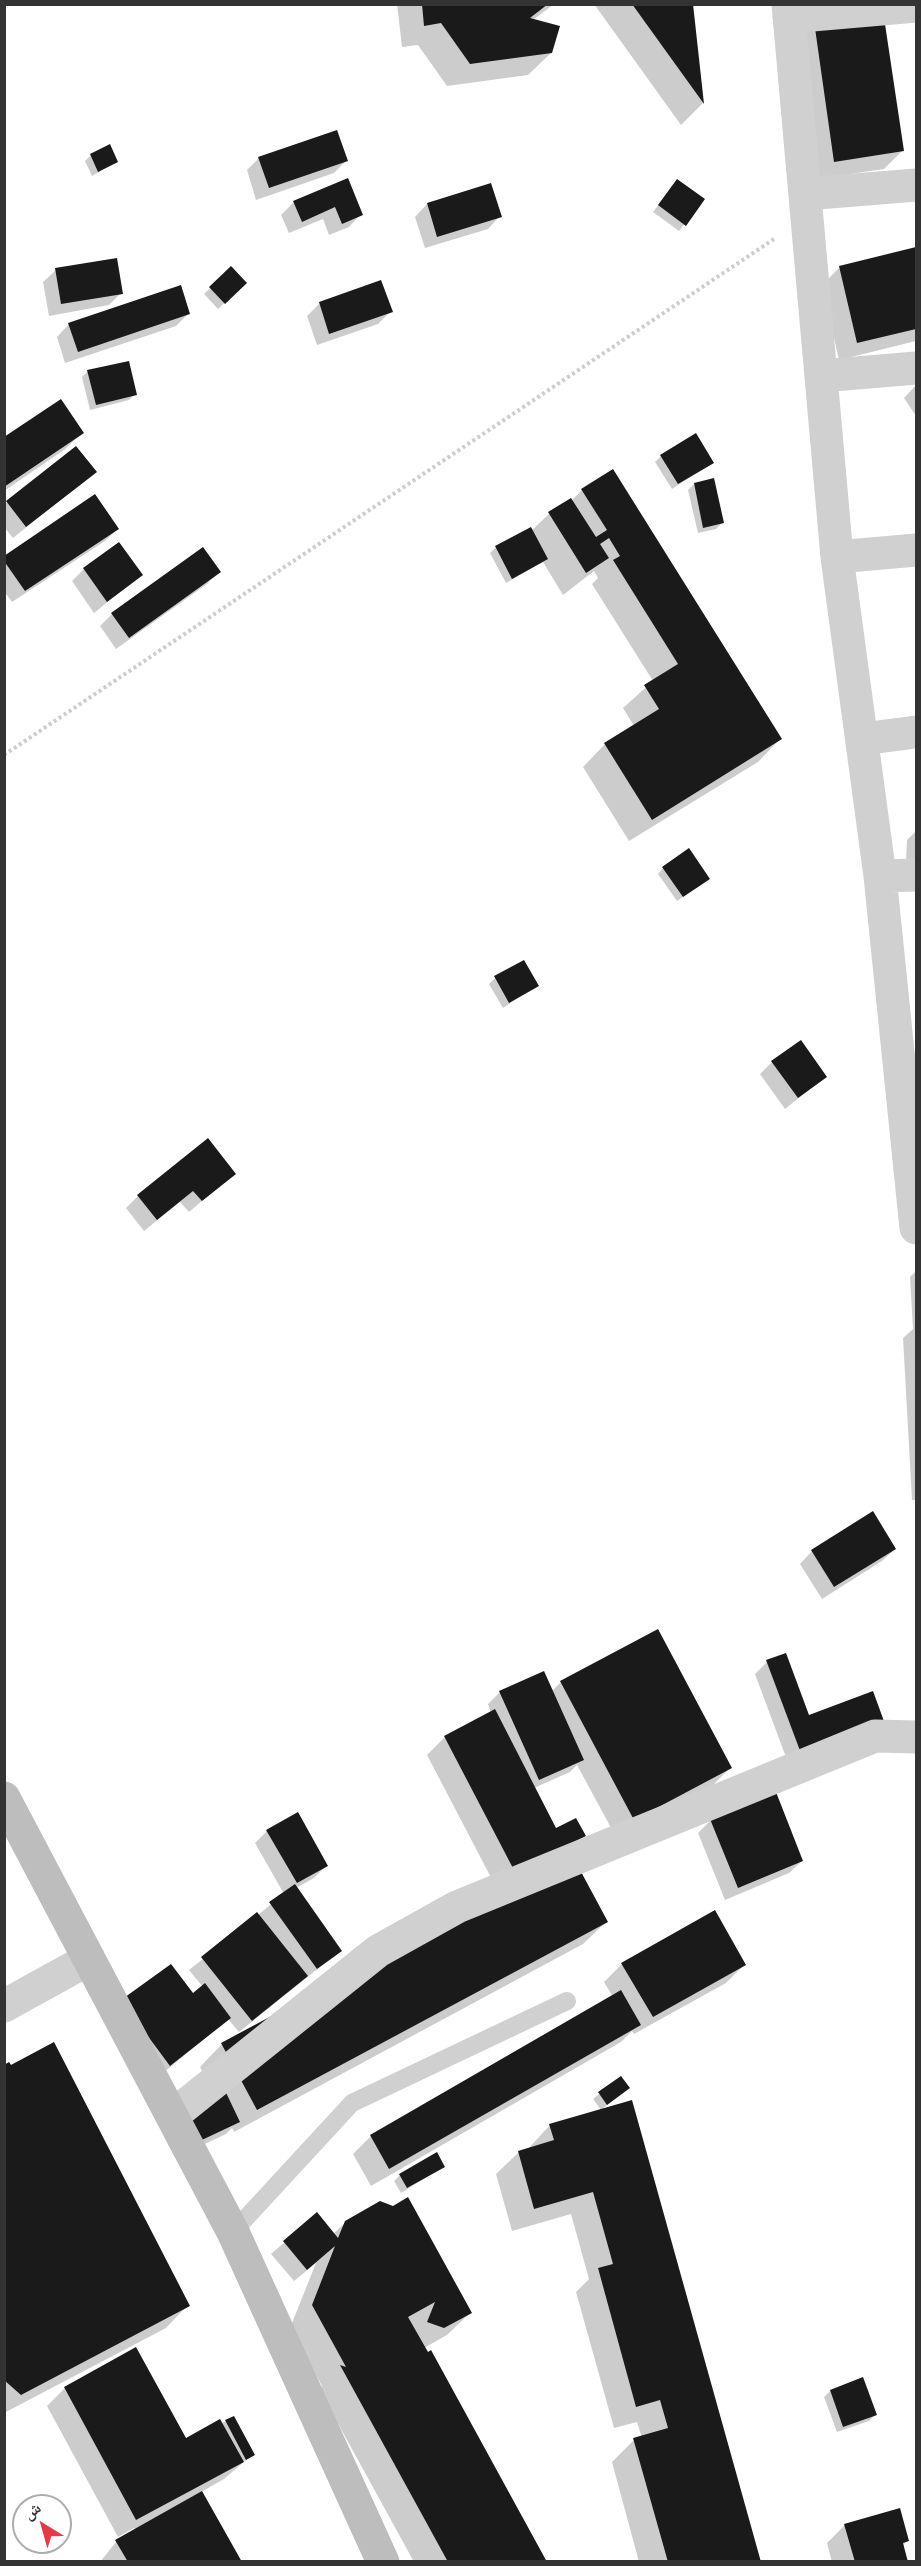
<!DOCTYPE html>
<meta charset="utf-8">
<style>
body{margin:0}
#map{position:relative;width:921px;height:2566px;overflow:hidden;background:#fff;font-family:"Alegreya Sans","Noto Naskh Arabic",sans-serif}
canvas{display:block}
.frame{position:absolute;inset:0;border:6px solid #333;pointer-events:none}
.north{position:absolute;left:12px;top:2494px;width:60px;height:60px;box-sizing:border-box;background:#fff;border:2px solid #adadad;border-radius:50%;rotate:323deg;font-size:16px;font-weight:700;line-height:24px;text-align:center;color:#333}
.north::after{content:'';display:block;margin:auto;width:21px;height:27px;background:#e63946;clip-path:polygon(50% 0,100% 100%,50% 72%,0 100%)}
</style>
<div id="map">
<canvas width="921" height="2566"></canvas>
<div class="frame"></div>
<div class="north">ش</div>
</div>
<script>
const ctx = document.querySelector('canvas').getContext('2d');
ctx.lineJoin = 'round';
function paint(path, color) { ctx.fillStyle = color; ctx.fill(path, 'evenodd'); }
const shape = rows => new Path2D(rows.map(r => 'M' + r).join(''));
function trace(path, color, width, dash) { ctx.strokeStyle = color; ctx.lineWidth = width; ctx.lineCap = dash ? 'butt' : 'round'; ctx.setLineDash(dash || []); ctx.stroke(path); }
paint(shape([
 [397,4,554,4,533,20,551,53,528,75,447,86,418,45,402,47],
 [594,4,691,4,703,103,681,125],
 [812,9,902,151,884,169,817,179,794,27],
 [91,155,116,162,92,176,85,161],
 [259,158,346,161,334,173,256,200,247,170],
 [347,180,361,214,349,227,329,235,323,219,289,233,281,215,294,202],
 [672,187,703,200,679,231,653,212],
 [427,204,500,216,488,229,425,248,415,217],
 [916,249,916,341,839,360,822,285,840,267],
 [231,268,245,283,218,309,204,294],
 [56,270,121,293,109,305,49,316,43,282],
 [320,303,391,311,378,324,317,345,307,316],
 [188,314,176,326,65,363,57,337,69,324],
 [88,371,135,394,129,400,90,410,82,377],
 [916,385,916,416,904,398],
 [82,433,64,450,4,491,4,439],
 [76,448,95,472,13,538,4,527,4,505],
 [661,456,712,463,672,489,655,462],
 [694,484,722,523,716,529,698,533,688,490],
 [582,490,780,739,758,762,629,841,583,767,605,744,634,726,623,708,653,681,592,584,598,578,594,571,563,595,543,562,506,583,490,553,496,547,531,531,549,514,571,501],
 [117,529,105,541,12,602,4,591,4,558],
 [84,569,141,575,94,613,72,581],
 [219,571,207,584,116,649,100,626,112,614],
 [916,831,916,886,905,885,907,840],
 [663,868,708,879,677,901,658,874],
 [495,978,537,985,503,1008,489,984],
 [772,1062,825,1077,785,1109,760,1074],
 [234,1174,189,1212,180,1202,144,1231,126,1208,138,1196],
 [916,1271,916,1500,912,1500,903,1338,913,1329,910,1277],
 [895,1549,882,1561,822,1599,800,1564,812,1551],
 [767,1662,808,1716,872,1693,790,1768,755,1674],
 [561,1682,730,1768,712,1786,616,1837,577,1765,570,1772,534,1788,556,1830,497,1889,427,1755,445,1737,491,1713,488,1704,500,1692,552,1691],
 [711,1820,802,1861,789,1873,725,1900,698,1833],
 [267,1831,326,1866,314,1878,296,1888,340,1951,239,2032,228,2019,157,2078,110,2014,192,1995,203,1987,189,1970,284,1894,255,1843],
 [606,1922,583,1944,234,2132,232,2128,226,2134,175,2158,156,2119,210,2086,200,2067,222,2044],
 [622,1964,744,1965,726,1983,634,2034,632,2031,621,2042,371,2186,353,2154,371,2136,613,1997,604,1982],
 [53,2044,188,2305,166,2328,4,2413,4,2068],
 [628,2088,601,2110,593,2099,599,2094],
 [631,2102,760,2562,639,2562,612,2462,634,2440,642,2438,637,2422,614,2428,576,2292,589,2279,571,2214,512,2231,496,2174,519,2152,528,2149,550,2125],
 [443,2167,401,2193,394,2181,400,2175],
 [317,2214,333,2234,346,2222,470,2313,447,2335,424,2348,545,2562,414,2562,319,2389,322,2386,290,2328,316,2263,294,2281,271,2254],
 [65,2388,185,2440,233,2418,253,2454,224,2479,201,2492,241,2562,100,2562,116,2542,136,2530,134,2528,118,2537,47,2406],
 [830,2391,875,2415,869,2421,837,2432,824,2397],
 [845,2525,908,2540,902,2546,906,2562,832,2562,827,2543]
]), '#0003');
paint(shape([
 [422,4,548,4,530,18,560,26,552,53,470,64,441,23,424,26],
 [632,4,693,4,704,104],
 [882,4,904,151,834,162,812,7],
 [337,130,348,161,269,188,258,157],
 [110,144,118,162,98,172,90,154],
 [348,178,363,215,342,224,335,207,302,222,293,201],
 [677,179,705,199,686,226,658,205],
 [491,183,502,217,437,237,427,203],
 [916,247,916,329,857,343,839,266],
 [117,258,123,294,61,304,55,268],
 [231,266,247,283,225,304,209,287],
 [381,280,393,312,329,334,319,302],
 [181,285,190,314,78,352,68,323],
 [129,361,137,395,96,405,87,370],
 [61,399,84,433,4,487,4,437],
 [696,433,714,463,678,484,660,455],
 [76,446,97,472,26,527,6,501],
 [613,469,782,739,652,820,604,743,659,709,644,685,678,664,613,560,620,556,609,538,600,544,609,558,586,573,548,512,571,498,596,537,607,530,581,489],
 [714,478,724,523,703,528,694,483],
 [95,494,119,529,25,591,4,561,4,556],
 [531,527,548,559,512,579,495,546],
 [119,542,143,575,107,602,83,568],
 [203,547,221,572,129,638,111,613],
 [689,848,710,879,683,897,662,867],
 [524,960,539,986,509,1003,494,976],
 [801,1040,827,1077,798,1098,771,1061],
 [208,1138,236,1174,202,1201,193,1191,157,1220,137,1195],
 [873,1511,896,1549,834,1587,811,1550],
 [658,1629,732,1768,634,1820,560,1681],
 [786,1653,809,1715,873,1691,885,1724,802,1756,766,1660],
 [544,1671,584,1760,539,1780,499,1691],
 [495,1709,556,1828,576,1818,586,1836,515,1872,444,1736],
 [776,1792,803,1861,738,1888,710,1819],
 [298,1812,328,1866,297,1883,266,1830],
 [572,1855,608,1922,257,2110,221,2043],
 [295,1884,342,1951,317,1969,269,1902],
 [715,1910,746,1965,653,2017,621,1963],
 [257,1912,308,1976,252,2021,201,1957],
 [171,1964,193,1993,205,1983,231,2018,170,2066,121,2000],
 [621,1990,641,2025,389,2169,370,2135],
 [54,2042,190,2306,21,2395,4,2380,4,2065,9,2062,11,2065],
 [621,2076,630,2088,607,2105,598,2092],
 [220,2080,240,2122,187,2147,167,2106],
 [632,2100,761,2562,668,2562,633,2438,668,2428,660,2400,636,2407,598,2268,613,2264,593,2192,534,2209,518,2151,554,2140,549,2124],
 [437,2152,445,2167,407,2188,399,2174],
 [408,2197,472,2313,444,2328,427,2322,435,2302,408,2317,428,2352,431,2350,547,2562,448,2562,340,2365,346,2367,312,2305,335,2246,307,2270,283,2241,317,2212,338,2238,345,2221,380,2201,393,2206],
 [136,2347,186,2438,220,2419,244,2462,136,2520,64,2387],
 [863,2377,877,2415,843,2427,830,2390],
 [234,2416,255,2455,246,2460,225,2420],
 [202,2491,242,2562,128,2562,115,2540],
 [900,2508,909,2541,903,2543,908,2562,855,2562,844,2524]
]), '#1a1a1a');
trace(shape([
 [4,755,774,239]
]), '#cdcdcd', 4, [3, 3]);
trace(shape([
 [233,2232,352,2103,567,2001]
]), '#d0d0d0', 18);
trace(shape([
 [788,4,837,557,880,876,916,875],
 [789,17,916,6],
 [805,194,916,185],
 [821,376,916,368],
 [837,557,916,550],
 [862,739,916,732],
 [880,876,916,1228],
 [4,2006,89,1959],
 [172,2116,378,1951,457,1907,875,1736,916,1737]
]), '#d0d0d0', 33);
trace(shape([
 [4,1798,233,2232,383,2562]
]), '#bdbdbd', 33);
</script>
